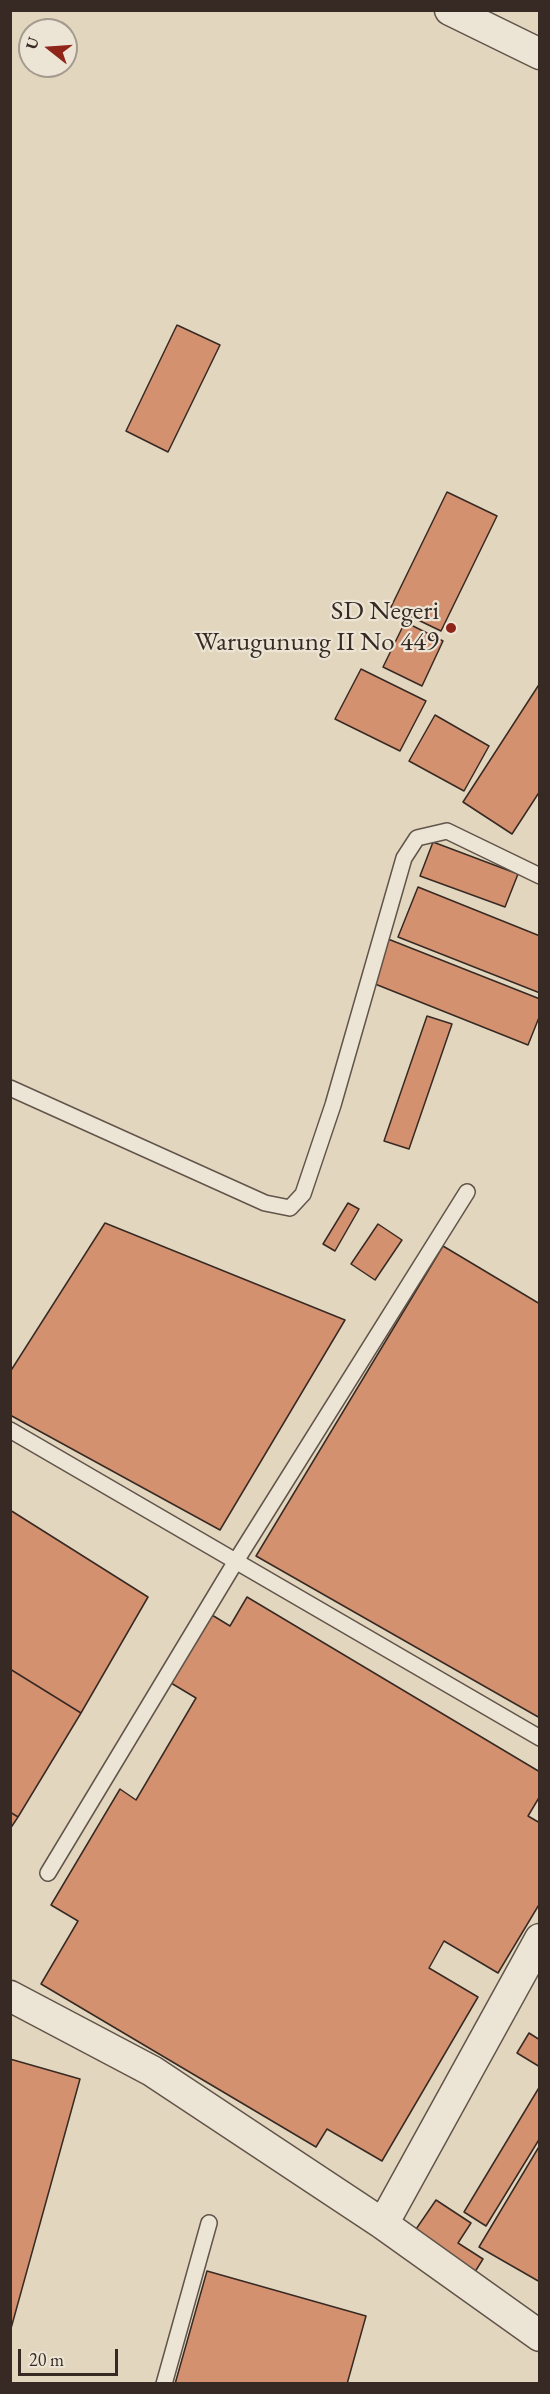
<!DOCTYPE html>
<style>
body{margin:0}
#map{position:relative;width:550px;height:2394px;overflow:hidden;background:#e2d7be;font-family:"EB Garamond",serif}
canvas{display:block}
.frame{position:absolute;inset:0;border:12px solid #372923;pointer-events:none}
.north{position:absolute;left:18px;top:18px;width:60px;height:60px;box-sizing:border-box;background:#ece5d5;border:2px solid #a49a8e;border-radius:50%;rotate:287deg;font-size:16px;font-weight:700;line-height:24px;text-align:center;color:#372923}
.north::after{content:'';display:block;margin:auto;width:21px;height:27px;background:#8f2418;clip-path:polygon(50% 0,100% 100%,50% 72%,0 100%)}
.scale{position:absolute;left:18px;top:2349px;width:100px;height:27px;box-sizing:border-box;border:3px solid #372923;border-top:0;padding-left:8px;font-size:18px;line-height:21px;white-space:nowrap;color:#372923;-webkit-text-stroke:4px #ece5d5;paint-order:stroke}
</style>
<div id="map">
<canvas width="550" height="2394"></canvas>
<div class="frame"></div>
<div class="north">U</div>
<div class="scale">20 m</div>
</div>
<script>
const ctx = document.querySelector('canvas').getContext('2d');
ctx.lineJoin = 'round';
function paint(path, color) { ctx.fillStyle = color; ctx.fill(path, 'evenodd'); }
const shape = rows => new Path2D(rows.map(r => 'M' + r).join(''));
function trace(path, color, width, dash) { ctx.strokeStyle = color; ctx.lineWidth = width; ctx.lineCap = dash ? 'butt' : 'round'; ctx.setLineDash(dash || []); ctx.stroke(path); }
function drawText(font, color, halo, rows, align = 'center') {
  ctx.font = font + ' "EB Garamond",serif'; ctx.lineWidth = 4.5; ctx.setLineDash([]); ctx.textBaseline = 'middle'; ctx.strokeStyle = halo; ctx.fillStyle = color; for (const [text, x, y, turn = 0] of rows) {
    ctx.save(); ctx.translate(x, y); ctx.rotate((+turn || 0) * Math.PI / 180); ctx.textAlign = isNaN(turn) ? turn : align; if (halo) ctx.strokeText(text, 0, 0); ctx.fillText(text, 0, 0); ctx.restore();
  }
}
const building = shape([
 [177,325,220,345,168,452,126,431,177,325],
 [447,492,497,516,441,631,391,607,447,492],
 [405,622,443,641,422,686,383,667,405,622],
 [361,669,426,701,400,751,335,719,361,669],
 [540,683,540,791,512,834,463,802,540,683],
 [435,715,489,746,464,791,409,761,435,715],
 [433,842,518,874,505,907,420,876,433,842],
 [418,887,540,936,540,993,398,937,418,887],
 [388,939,540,999,540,1015,528,1045,370,982,388,939],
 [427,1016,452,1024,409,1149,384,1141,427,1016],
 [348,1203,359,1209,335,1251,323,1244,348,1203],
 [105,1223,345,1320,220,1530,10,1415,10,1372,105,1223],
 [378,1224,402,1240,375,1280,351,1264,378,1224],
 [443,1246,540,1304,540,1718,256,1556,443,1246],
 [10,1510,148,1597,81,1713,10,1669,10,1510],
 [247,1597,540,1772,540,1796,528,1816,540,1823,540,1903,498,1973,444,1941,429,1968,478,1997,382,2161,327,2129,316,2147,41,1984,78,1921,51,1905,120,1789,136,1800,196,1698,171,1683,212,1615,230,1626,247,1597],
 [10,1669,81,1713,18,1817,10,1812,10,1669],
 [10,1812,18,1817,10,1829,10,1812],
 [529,2033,540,2040,540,2067,517,2053,529,2033],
 [10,2059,80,2079,10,2332,10,2059],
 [540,2086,540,2138,486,2226,464,2212,540,2086],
 [540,2145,540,2282,479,2247,540,2145],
 [436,2200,471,2223,458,2243,483,2259,473,2275,412,2235,436,2200],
 [207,2271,366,2316,347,2384,175,2384,207,2271]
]);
paint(building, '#d3916f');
trace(building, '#372923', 1.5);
const lane = shape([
 [10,1088,265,1203,290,1208,303,1194,333,1105,404,858,417,838,447,831,540,876],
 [10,1430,540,1738],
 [48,1873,236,1561,467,1192],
 [164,2384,209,2223]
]);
const street = shape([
 [450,10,540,54],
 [10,1996,152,2071,383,2224,540,2336],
 [383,2224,540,1939]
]);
trace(lane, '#62544a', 18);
trace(street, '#62544a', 33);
trace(lane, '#ece5d5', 15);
trace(street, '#ece5d5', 30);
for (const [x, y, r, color] of [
 [451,628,6,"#8f2418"]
]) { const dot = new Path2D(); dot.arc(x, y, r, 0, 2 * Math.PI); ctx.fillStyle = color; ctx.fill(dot); trace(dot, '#ece5d5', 2); }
drawText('27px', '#372923', '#ece5d5', [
 ["SD Negeri",439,612],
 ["Warugunung II No 449",439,643]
], 'right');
</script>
